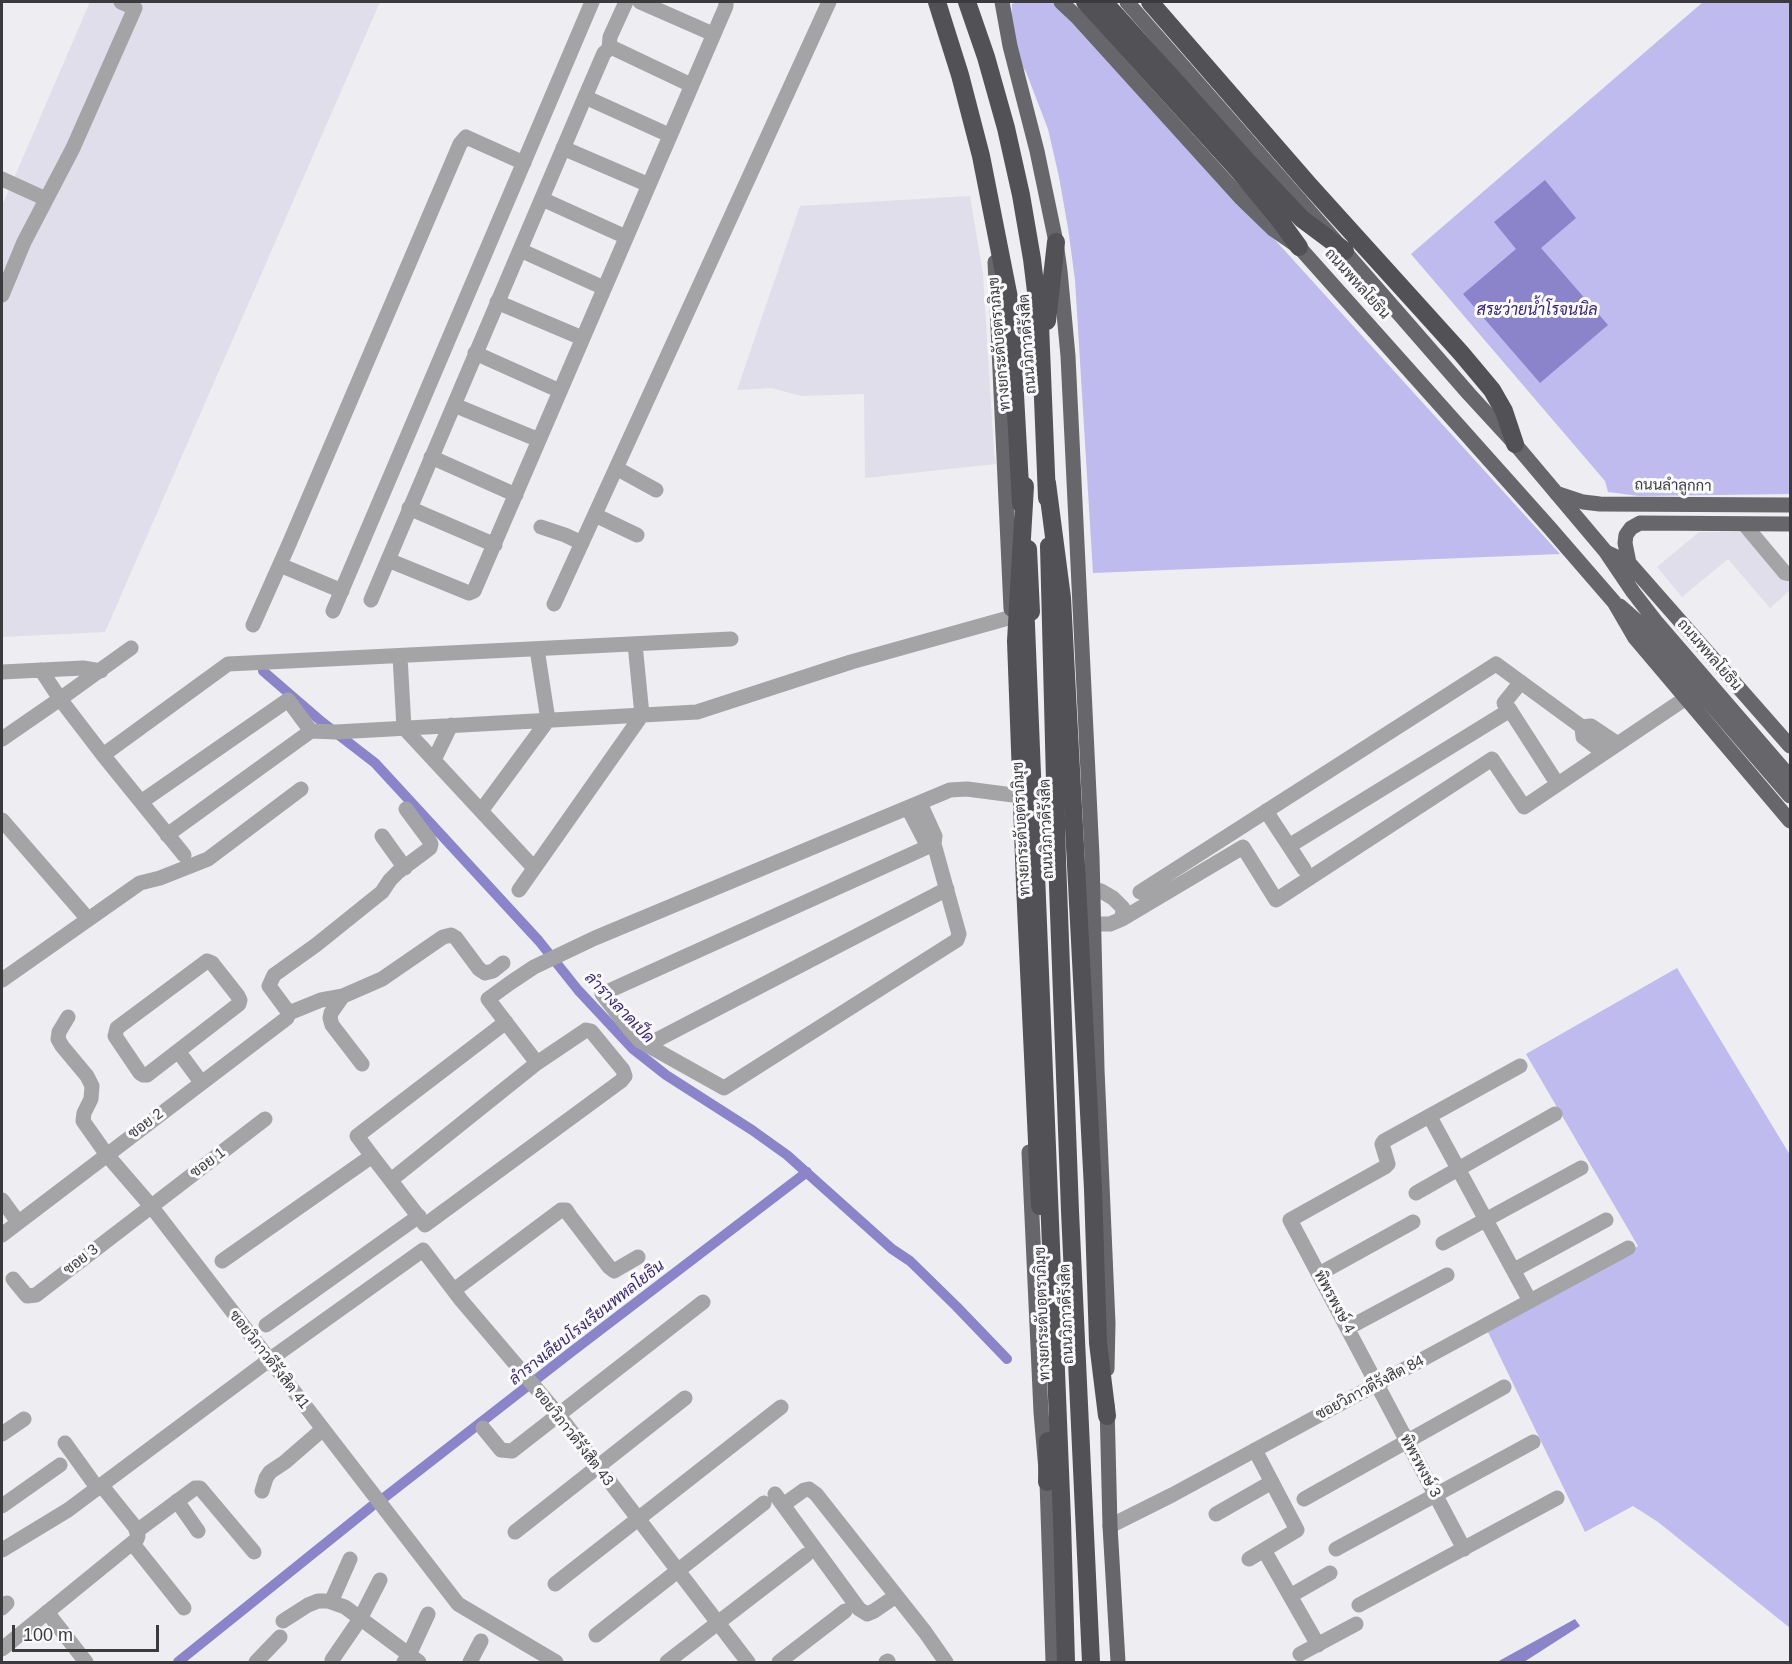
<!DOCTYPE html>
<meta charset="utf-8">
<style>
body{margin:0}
#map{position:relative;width:1792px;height:1664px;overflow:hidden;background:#ededf2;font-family:Arial,sans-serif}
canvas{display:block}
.frame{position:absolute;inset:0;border:3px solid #3b3b3d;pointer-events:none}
.scale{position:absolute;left:12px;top:1625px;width:147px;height:27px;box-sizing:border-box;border:3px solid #3b3b3d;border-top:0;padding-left:8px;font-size:18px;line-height:21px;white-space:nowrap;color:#3b3b3d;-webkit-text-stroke:4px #fbfbfe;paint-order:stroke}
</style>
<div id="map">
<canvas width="1792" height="1664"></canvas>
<div class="frame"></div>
<div class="scale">100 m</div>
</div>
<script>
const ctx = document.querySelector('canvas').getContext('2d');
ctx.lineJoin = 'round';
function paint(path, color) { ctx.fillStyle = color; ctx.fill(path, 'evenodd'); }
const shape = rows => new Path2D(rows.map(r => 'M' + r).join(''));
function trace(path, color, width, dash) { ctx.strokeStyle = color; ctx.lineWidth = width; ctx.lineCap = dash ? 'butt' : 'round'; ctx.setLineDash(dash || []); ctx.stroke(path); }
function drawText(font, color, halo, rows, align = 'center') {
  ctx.font = font + ' Arial,Sarabun,sans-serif'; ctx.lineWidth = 6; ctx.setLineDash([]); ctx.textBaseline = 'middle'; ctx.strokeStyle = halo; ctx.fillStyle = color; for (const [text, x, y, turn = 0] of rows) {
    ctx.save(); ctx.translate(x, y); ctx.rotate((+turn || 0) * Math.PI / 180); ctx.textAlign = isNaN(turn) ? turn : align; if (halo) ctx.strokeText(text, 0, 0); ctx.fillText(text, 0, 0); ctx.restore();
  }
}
paint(shape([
 [90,2,380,2,105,632,2,637,2,206],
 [970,196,983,274,994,453,996,464,865,478,864,394,802,396,771,388,737,390,800,206],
 [1699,532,1745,532,1790,584,1790,590,1770,608,1728,559,1682,597,1657,567]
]), '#dfdeea');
paint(shape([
 [1017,2,1055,2,1061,4,1560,554,1093,573,1075,280,1068,228,1059,177,1048,129,1026,72,1010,46,1012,4],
 [1703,2,1790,2,1790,494,1639,496,1608,492,1605,481,1411,254],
 [1677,968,1790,1155,1790,1628,1658,1522,1633,1506,1585,1532,1488,1332,1638,1246,1526,1054]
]), '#bfbbef');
paint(shape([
 [1545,180,1576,218,1541,248,1608,325,1540,383,1463,294,1516,249,1494,222],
 [1575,1619,1580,1626,1524,1662,1497,1662]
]), '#8c84cb');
trace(shape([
 [263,671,322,722,375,763,539,941,578,990,633,1049,666,1075,752,1130,787,1155,892,1249,910,1261,956,1306,1007,1359],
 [385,1497,570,1353,807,1172],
 [178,1662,372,1506]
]), '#8c84cb', 10);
trace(shape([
 [640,2,713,34],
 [609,49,613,48,691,85],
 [585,97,669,135],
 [563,148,649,185],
 [2,179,46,199],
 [542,199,626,237],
 [520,250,604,288],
 [2,295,24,242,73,148,135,8,121,2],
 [497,302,582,338],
 [475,353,560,391],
 [454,405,539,440],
 [431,457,516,495],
 [616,468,656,490],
 [409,508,495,545],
 [595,515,637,535],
 [1744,524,1785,573,1790,574],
 [541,527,565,535,582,543],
 [388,560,469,593,474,591,726,6,726,2],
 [280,565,342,591],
 [371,600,585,97,604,53,609,49,610,37,626,2],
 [554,604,829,2],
 [333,611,592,2],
 [253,625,289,544,460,144,466,137,524,163],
 [400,656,404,728,534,868],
 [41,670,60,699,103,755,184,855],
 [2,672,83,668,101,671],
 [1510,710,1553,777],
 [1582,727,1583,737,1604,753],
 [2,739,60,699,131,648],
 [103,755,228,664,731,639],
 [434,760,451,725],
 [141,802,288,700,311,731],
 [908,808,924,839,934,844,935,836,920,803],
 [481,811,548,720,537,649],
 [1266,811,1289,846,1510,710,1504,703,1521,682],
 [2,820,88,919],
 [167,835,311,731,336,732,697,712,851,662,1012,617],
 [382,836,405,868],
 [934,844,959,934,957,940,724,1088,640,1041,630,1030,602,994,934,844],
 [1289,846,1304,869],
 [1093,889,1101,891,1113,898,1123,908,1122,919,1110,924,1094,924],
 [519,890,642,715,635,644],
 [1140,892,1496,664,1582,727,1591,726,1618,744],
 [1122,919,1243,847,1276,900,1492,759,1524,807,1686,698],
 [207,961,212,963,238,996,240,1000,239,1004,147,1075,143,1075,140,1073,115,1036,117,1028,207,961],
 [2,980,140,883,160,878,208,859,301,789],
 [343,996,331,1013,330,1018,332,1025,362,1064],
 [289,1013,269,986,274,975,316,945,382,892,390,880,398,872,430,848,431,844,429,840,406,809],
 [289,1013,321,1000,343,996,382,979,443,937,451,935,456,938,479,969,485,973,493,971,503,963],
 [68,1017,59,1032,58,1039,62,1046,87,1076,92,1086,91,1099,84,1113,83,1121,107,1155,151,1206,458,1604,556,1662],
 [647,1045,947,889],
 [178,1051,201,1082],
 [537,1063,488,999,510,983,534,967,595,938,950,790,967,789,1013,795],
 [1430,1117,1530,1301],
 [391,1180,537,1063,586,1030,591,1031,623,1070,625,1076,621,1081,425,1225,372,1156,357,1136,506,1022],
 [1416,1193,1555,1114],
 [2,1200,18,1222],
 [2,1235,287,1018,289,1013],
 [1443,1243,1581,1168],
 [222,1261,372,1156],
 [1514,1270,1606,1220],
 [1319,1274,1413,1222],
 [13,1279,27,1296,36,1295,265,1119],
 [454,1290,561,1210,566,1210,570,1216,609,1267,614,1271,638,1257],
 [266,1325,419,1216],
 [1348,1328,1447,1275],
 [483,1428,501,1450,512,1451,703,1302],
 [2,1434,24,1419],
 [65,1443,98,1489],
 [262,1491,266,1478,270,1472,285,1462,323,1429],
 [775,1494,859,1609,867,1614,874,1611,896,1596],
 [1304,1499,1504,1387],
 [177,1501,198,1531],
 [783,1505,804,1490,809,1489,816,1494,925,1632,946,1662],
 [2,1506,60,1465],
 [1216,1514,1272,1482],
 [1110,1526,1172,1495,1628,1248],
 [137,1531,195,1488,200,1488,254,1552],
 [515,1532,685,1398],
 [133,1544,184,1608],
 [1336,1549,1533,1442],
 [1464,1549,1290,1220,1385,1167,1388,1164,1382,1144,1384,1141,1520,1066],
 [2,1550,68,1510,269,1360,423,1250,461,1300,558,1414,748,1662],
 [1264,1550,1318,1645],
 [1249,1559,1297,1530,1255,1450],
 [555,1584,781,1407],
 [1290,1596,1330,1573],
 [331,1602,350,1559],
 [1359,1605,1557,1498],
 [2,1608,7,1603],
 [47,1612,86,1662],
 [283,1621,308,1605,318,1601,328,1601,345,1607,419,1662],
 [596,1635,764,1503],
 [2,1649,137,1539,138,1536,135,1527,102,1486],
 [1300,1654,1356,1624],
 [332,1660,360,1619,380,1580],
 [256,1662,280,1637],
 [404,1662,409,1655,428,1614],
 [470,1662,481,1641],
 [667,1662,806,1555],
 [779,1662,845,1611],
 [886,1662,888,1661]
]), '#a4a4a6', 15);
trace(shape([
 [1002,2,1010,46,1037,151,1056,242,1060,271,1068,356,1092,856,1097,1069,1108,1323,1107,1369],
 [1061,2,1077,17,1240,197,1273,229,1299,247,1549,527,1614,602,1635,638,1790,821],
 [1127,2,1469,394,1515,444,1606,552,1633,592,1657,623,1790,777],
 [995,262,1011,609],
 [1556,493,1583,502,1600,504,1790,505],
 [1606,552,1629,563,1790,746],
 [1629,563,1625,543,1626,535,1631,528,1640,523,1790,524],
 [1620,606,1646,629,1790,796],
 [1029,1152,1041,1412,1047,1482,1053,1662],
 [1107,1405,1110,1526,1118,1662]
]), '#67676b', 15);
trace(shape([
 [937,2,960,75,981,156,1010,303,1021,504],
 [967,2,986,57,1006,128,1021,195,1032,259,1040,324,1047,498],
 [1085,2,1239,171,1278,218,1299,247],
 [1104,2,1249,163,1302,219,1345,251],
 [1150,2,1309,185,1461,353,1492,390,1504,411,1515,444],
 [1047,321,1056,242],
 [1049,546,1057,859,1070,1211,1091,1662],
 [1028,549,1031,612],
 [1025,600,1062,1520,1066,1662],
 [1093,1189,1098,1343,1107,1416],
 [1047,1482,1048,1441]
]), '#525256', 18);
trace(shape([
 [1047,483,1062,598,1093,1189],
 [1025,486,1016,641,1025,885,1040,1206]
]), '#525256', 18);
drawText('15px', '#3b3b3d', '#fbfbfe', [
 ["ถนนพหลโยธิน",1357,284,48],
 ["ทางยกระดับอุตราภิมุข",1000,344,-95],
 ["ถนนวิภาวดีรังสิต",1028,344,-94],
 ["ถนนลำลูกกา",1673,486,1],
 ["ถนนพหลโยธิน",1709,655,49],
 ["ทางยกระดับอุตราภิมุข",1022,829,-93],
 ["ถนนวิภาวดีรังสิต",1047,829,-92],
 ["ซอย 2",146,1124,-37],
 ["ซอย 1",208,1163,-37],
 ["ซอย 3",81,1260,-38],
 ["พิพรพงษ์ 4",1334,1302,62],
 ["ทางยกระดับอุตราภิมุข",1043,1314,-92],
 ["ถนนวิภาวดีรังสิต",1067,1314,-92],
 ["ซอยวิภาวดีรังสิต 41",269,1360,52],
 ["ซอยวิภาวดีรังสิต 84",1370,1388,-28],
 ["ซอยวิภาวดีรังสิต 43",573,1437,52],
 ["พิพรพงษ์ 3",1420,1466,62]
]);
drawText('italic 16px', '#392579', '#fbfbfe', [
 ["สระว่ายน้ำโรจนนิล",1537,311],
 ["ลำรางลาดเป็ด",619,1008,46],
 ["ลำรางเลียบโรงเรียนพหลโยธิน",587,1323,-38]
]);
</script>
